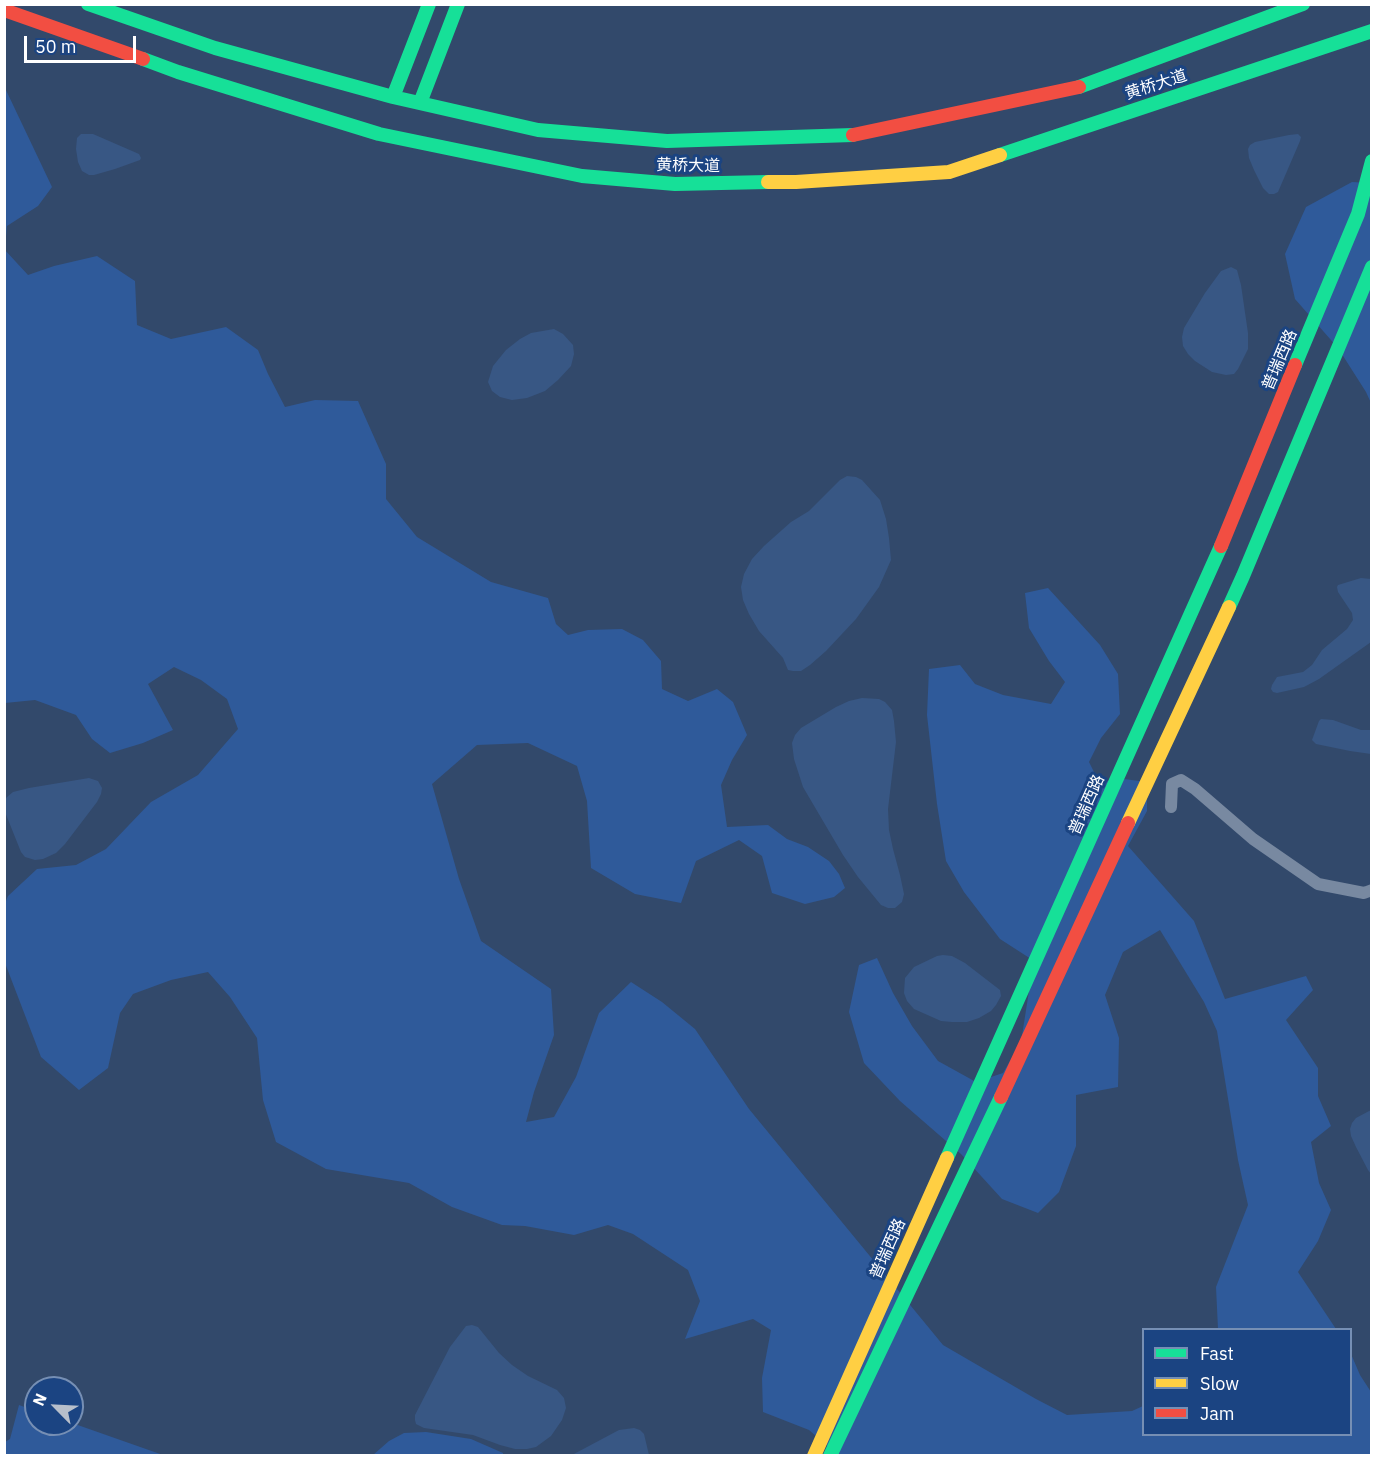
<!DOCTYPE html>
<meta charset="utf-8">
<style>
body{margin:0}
#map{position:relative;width:1376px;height:1460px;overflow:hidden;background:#32496b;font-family:"IBM Plex Sans",sans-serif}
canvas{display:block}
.frame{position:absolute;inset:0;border:6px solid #fff;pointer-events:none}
.legend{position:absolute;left:1142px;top:1328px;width:210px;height:108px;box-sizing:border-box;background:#1b4482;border:2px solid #768fb4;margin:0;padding:8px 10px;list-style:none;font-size:18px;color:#fff}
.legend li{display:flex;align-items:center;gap:12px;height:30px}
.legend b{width:30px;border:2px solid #768fb4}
.north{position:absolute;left:24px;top:1376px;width:60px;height:60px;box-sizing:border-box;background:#1b4482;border:2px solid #768fb4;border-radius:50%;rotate:294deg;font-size:16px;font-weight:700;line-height:24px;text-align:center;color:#fff}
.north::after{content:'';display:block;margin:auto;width:21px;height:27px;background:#b7bfcb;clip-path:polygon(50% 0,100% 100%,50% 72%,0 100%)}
.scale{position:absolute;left:24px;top:36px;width:112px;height:27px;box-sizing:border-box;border:3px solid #fff;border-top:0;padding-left:8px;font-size:18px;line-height:21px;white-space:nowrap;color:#fff;-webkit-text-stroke:4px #1b4482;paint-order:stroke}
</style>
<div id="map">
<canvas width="1376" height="1460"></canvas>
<div class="frame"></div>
<ul class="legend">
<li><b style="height:8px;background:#16e098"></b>Fast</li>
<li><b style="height:8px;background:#ffcf43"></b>Slow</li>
<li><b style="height:8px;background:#f24e42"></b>Jam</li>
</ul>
<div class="north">N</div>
<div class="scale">50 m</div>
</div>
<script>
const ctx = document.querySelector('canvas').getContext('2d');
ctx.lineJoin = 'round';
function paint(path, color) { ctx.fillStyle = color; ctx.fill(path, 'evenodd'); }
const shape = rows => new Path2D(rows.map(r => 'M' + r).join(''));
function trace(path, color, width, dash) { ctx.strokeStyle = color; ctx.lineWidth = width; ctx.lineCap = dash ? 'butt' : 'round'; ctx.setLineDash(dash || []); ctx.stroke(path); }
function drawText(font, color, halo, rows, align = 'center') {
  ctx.font = font + ' "IBM Plex Sans","Noto Sans SC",sans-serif'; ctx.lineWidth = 6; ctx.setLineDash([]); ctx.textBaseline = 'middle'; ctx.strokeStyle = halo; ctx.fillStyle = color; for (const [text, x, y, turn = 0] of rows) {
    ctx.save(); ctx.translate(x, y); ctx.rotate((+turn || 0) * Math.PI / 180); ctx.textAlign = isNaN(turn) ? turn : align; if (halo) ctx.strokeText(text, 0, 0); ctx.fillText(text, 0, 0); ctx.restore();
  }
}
paint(shape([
 [5,88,52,187,38,206,7,226,5,247],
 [1352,182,1371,183,1371,403,1366,392,1338,348,1295,299,1285,254,1306,207],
 [4,249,28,275,54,266,97,256,135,281,137,325,171,339,226,327,258,350,268,374,285,407,315,400,358,401,386,464,386,499,417,537,491,582,548,598,556,624,568,635,588,630,622,629,643,640,661,661,662,689,688,701,717,689,733,702,747,735,732,760,721,785,727,827,768,825,787,839,808,847,829,861,839,874,845,888,834,897,805,904,772,893,762,856,739,840,696,861,681,903,635,894,591,868,587,801,577,766,528,743,477,745,432,784,459,879,481,941,551,989,554,1035,534,1092,526,1122,554,1117,576,1077,599,1013,631,982,662,1002,695,1029,749,1109,943,1345,1036,1399,1067,1415,1132,1411,1143,1406,1144,1434,1350,1434,1351,1354,1360,1375,1371,1392,1372,1423,1370,1430,1371,1455,826,1455,831,1449,809,1430,763,1412,762,1378,771,1330,753,1319,685,1339,700,1301,688,1270,633,1234,608,1225,574,1235,525,1226,502,1225,452,1207,409,1183,326,1169,276,1142,263,1100,257,1038,230,997,208,972,171,980,133,994,120,1013,108,1068,79,1090,41,1057,5,963,4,906,8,896,37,869,76,865,106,849,151,802,198,775,238,729,227,699,201,680,174,667,148,684,173,730,143,743,110,753,92,739,76,715,35,700,5,703],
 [1048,588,1100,645,1118,674,1120,714,1101,738,1089,762,1099,782,1124,779,1147,782,1147,811,1128,846,1194,921,1225,999,1306,976,1313,990,1286,1020,1318,1068,1318,1096,1331,1126,1311,1142,1319,1183,1331,1210,1318,1241,1298,1272,1336,1329,1218,1329,1216,1287,1248,1205,1238,1160,1217,1031,1204,1002,1160,930,1123,952,1105,995,1119,1038,1118,1087,1076,1095,1076,1146,1059,1192,1038,1213,1002,1199,961,1154,900,1101,864,1063,849,1012,859,965,877,958,893,993,912,1026,938,1061,976,1082,1003,1073,1021,1042,1029,991,1031,959,1000,939,964,892,946,861,937,804,927,715,929,669,960,665,975,684,1003,695,1051,704,1065,682,1049,661,1029,628,1025,593],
 [19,1405,36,1411,36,1424,72,1423,163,1455,5,1455,5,1442,10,1439],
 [426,1432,471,1439,503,1453,503,1455,373,1455,389,1441,404,1433]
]), '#2f5a9a');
paint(shape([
 [81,134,93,134,139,154,141,158,140,160,115,169,94,175,89,175,82,171,78,162,76,149,77,138],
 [1298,134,1301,137,1300,141,1278,192,1274,194,1269,194,1263,188,1254,170,1249,158,1248,149,1250,145,1255,142,1289,135],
 [1231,267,1237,270,1241,285,1248,333,1248,349,1238,369,1234,374,1226,375,1212,372,1195,361,1188,354,1183,346,1182,337,1184,328,1205,293,1221,271],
 [554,329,563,334,573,345,574,354,571,366,558,380,545,391,527,398,512,400,500,397,492,391,488,382,493,366,506,350,520,339,531,333],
 [847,476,856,477,862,480,880,500,886,519,889,538,891,560,879,587,856,619,826,651,810,665,801,671,793,671,788,670,783,658,759,631,749,614,743,600,741,587,744,574,752,559,764,546,791,522,809,511,840,480],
 [1361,578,1371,579,1371,642,1319,679,1304,687,1277,693,1273,692,1271,689,1272,685,1277,677,1303,672,1312,665,1322,650,1347,629,1353,620,1352,613,1338,592,1337,587,1338,585],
 [862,698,879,699,885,702,892,710,894,721,896,742,888,809,889,830,893,849,900,875,904,894,902,902,895,908,888,908,881,905,858,877,843,855,803,787,794,759,792,743,795,735,801,728,836,707,849,701],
 [1321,719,1333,720,1361,730,1371,730,1371,754,1350,751,1316,744,1312,740,1319,721],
 [89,778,98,781,102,788,101,794,97,802,65,844,56,853,43,859,35,860,25,857,21,852,5,812,5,800,7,797,13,792,29,788],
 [943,955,952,956,965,963,1000,990,1001,996,996,1005,991,1011,979,1018,967,1022,952,1022,941,1021,914,1009,907,1001,904,993,905,978,914,967,937,956],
 [1371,1110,1371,1174,1368,1170,1356,1147,1351,1136,1350,1129,1352,1123,1356,1118],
 [472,1325,478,1327,499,1353,512,1365,528,1376,557,1390,564,1398,566,1408,562,1420,551,1436,536,1447,527,1449,515,1449,500,1445,473,1435,424,1428,416,1424,415,1420,415,1415,450,1347,466,1326],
 [634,1428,640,1430,644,1434,649,1455,572,1455,619,1430]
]), '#385784');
trace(shape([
 [1171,807,1172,784,1181,780,1195,789,1253,839,1318,884,1364,893,1372,890]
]), '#7889a1', 12);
trace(shape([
 [88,4,215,48,393,97,538,130,667,141,853,135],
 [143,59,178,72,379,134,582,176,675,184,768,182],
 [1079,87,1303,4],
 [393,97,429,4],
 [420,103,458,4],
 [1000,155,1372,31],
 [1295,365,1358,214,1372,161],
 [1229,607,1243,576,1372,267],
 [947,1158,1221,546],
 [830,1456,1001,1097]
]), '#16e098', 14);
trace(shape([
 [768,182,796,182,949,172,1000,155],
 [1128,823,1229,607],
 [814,1456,947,1158]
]), '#ffcf43', 14);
trace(shape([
 [4,10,143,59],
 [853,135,1079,87],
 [1221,546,1295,365],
 [1001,1097,1128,823]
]), '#f24e42', 14);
drawText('16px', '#fff', '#1b4482', [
 ["黄桥大道",1156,85,-18],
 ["黄桥大道",688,166,1],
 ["普瑞西路",1280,360,-67],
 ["普瑞西路",1087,805,-66],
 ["普瑞西路",888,1249,-66]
]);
</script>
